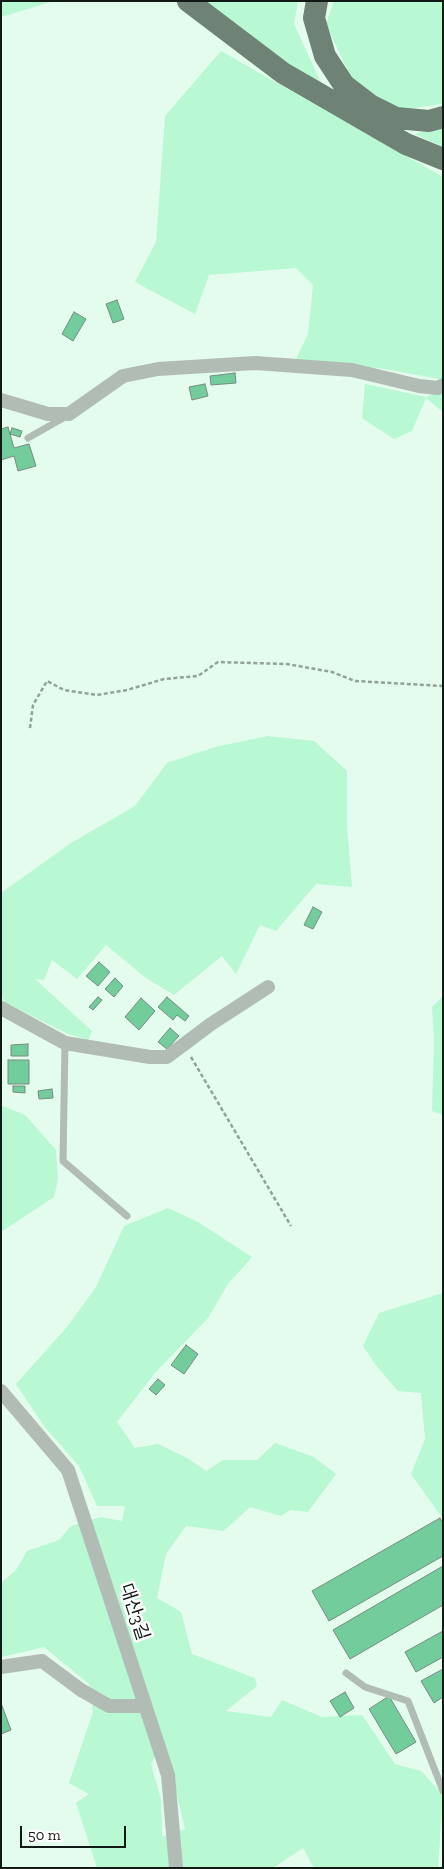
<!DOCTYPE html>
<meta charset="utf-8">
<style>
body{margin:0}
#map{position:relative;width:444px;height:1869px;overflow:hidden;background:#e4fced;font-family:"Zilla Slab",serif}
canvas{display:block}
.frame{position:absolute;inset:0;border:2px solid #121a15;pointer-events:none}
.scale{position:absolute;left:20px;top:1826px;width:106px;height:22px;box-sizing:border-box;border:2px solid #121a15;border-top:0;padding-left:6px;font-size:15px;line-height:18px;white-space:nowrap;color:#121a15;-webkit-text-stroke:4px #fff;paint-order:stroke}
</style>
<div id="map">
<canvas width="444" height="1869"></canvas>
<div class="frame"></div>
<div class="scale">50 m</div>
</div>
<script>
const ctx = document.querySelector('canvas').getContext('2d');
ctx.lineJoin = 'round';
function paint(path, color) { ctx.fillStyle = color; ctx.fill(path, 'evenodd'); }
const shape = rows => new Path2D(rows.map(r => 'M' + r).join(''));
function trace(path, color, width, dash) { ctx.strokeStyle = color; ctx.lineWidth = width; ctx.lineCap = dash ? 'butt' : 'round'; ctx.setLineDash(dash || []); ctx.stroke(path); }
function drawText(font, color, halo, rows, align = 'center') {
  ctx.font = font + ' "Zilla Slab","Noto Sans KR",serif'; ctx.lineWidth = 5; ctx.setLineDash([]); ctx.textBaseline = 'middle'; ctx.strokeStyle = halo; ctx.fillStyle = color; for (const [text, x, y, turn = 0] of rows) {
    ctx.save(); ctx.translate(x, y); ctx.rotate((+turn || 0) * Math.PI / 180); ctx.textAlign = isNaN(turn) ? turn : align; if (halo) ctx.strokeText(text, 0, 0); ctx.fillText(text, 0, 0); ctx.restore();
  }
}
paint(shape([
 [1,1,54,1,1,17],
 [201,1,298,1,294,24,324,89],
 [334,1,443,1,443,104,399,110,352,80,326,24],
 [221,51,443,177,443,377,439,379,385,369,296,359,308,334,313,285,296,268,209,275,195,314,135,282,156,242,165,116],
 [443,127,443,147,415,134],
 [365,384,426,397,443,389,443,412,426,398,412,431,394,439,362,418],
 [268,736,314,741,347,771,347,826,352,887,316,884,276,931,260,925,236,974,222,956,174,995,146,978,106,945,77,979,52,960,44,980,35,979,92,1031,88,1040,68,1034,4,1002,1,994,1,893,71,843,135,806,167,763,215,747],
 [443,996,443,1115,432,1111,434,1041,432,1007],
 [3,1106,25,1115,56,1150,58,1179,54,1197,1,1232,1,1107],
 [168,1208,198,1222,252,1257,228,1284,208,1318,154,1374,117,1422,135,1448,158,1444,189,1459,206,1471,223,1460,257,1460,275,1443,314,1457,336,1474,308,1512,290,1510,281,1516,250,1507,224,1531,186,1526,166,1554,157,1598,181,1612,192,1654,255,1678,257,1686,226,1711,271,1717,282,1700,322,1717,362,1715,395,1764,421,1771,443,1795,438,1868,314,1868,303,1848,273,1868,97,1868,76,1803,89,1794,69,1783,93,1712,89,1684,44,1647,1,1657,1,1583,16,1570,27,1551,59,1540,71,1526,101,1517,122,1521,125,1506,97,1506,79,1466,44,1426,16,1384,67,1327,96,1287,124,1226],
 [164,1741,185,1829,162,1837,161,1800,151,1764],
 [443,1293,443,1519,411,1474,425,1439,421,1393,398,1391,375,1364,363,1346,379,1313]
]), '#b8f8d3');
const building = shape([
 [117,300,124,319,113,323,106,304,117,300],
 [74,312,86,319,73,341,62,334,74,312],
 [235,373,236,383,211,385,210,376,235,373],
 [205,384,208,396,192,400,189,387,205,384],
 [8,427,14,448,29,444,36,466,18,471,14,456,1,460,1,429,8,427],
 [12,428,22,431,20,437,10,434,12,428],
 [313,907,322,912,313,929,304,925,313,907],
 [99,962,110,972,98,986,86,976,99,962],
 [115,978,123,986,114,997,105,989,115,978],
 [98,997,102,1000,93,1010,89,1007,98,997],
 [167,997,189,1016,185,1021,177,1015,173,1020,158,1007,167,997],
 [141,998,155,1011,139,1030,125,1017,141,998],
 [170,1028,179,1036,167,1049,158,1042,170,1028],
 [28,1044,28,1056,11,1056,11,1045,28,1044],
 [8,1060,29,1060,29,1084,8,1084,8,1060],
 [13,1086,25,1086,25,1093,13,1092,13,1086],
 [52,1089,53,1098,39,1099,38,1091,52,1089],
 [186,1345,198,1354,184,1374,171,1365,186,1345],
 [158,1379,165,1385,156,1395,149,1389,158,1379],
 [440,1518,443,1523,443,1556,329,1621,312,1591,440,1518],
 [443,1566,443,1605,350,1659,333,1630,443,1566],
 [443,1631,443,1657,416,1672,405,1652,443,1631],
 [443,1669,443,1697,434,1703,421,1681,443,1669],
 [345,1692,354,1708,340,1717,330,1701,345,1692],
 [389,1696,416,1742,396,1754,369,1709,389,1696],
 [1,1703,11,1730,1,1734,1,1703]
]);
paint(building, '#72cc9c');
trace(building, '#768c7f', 1);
trace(shape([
 [30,728,33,705,47,681,64,690,97,695,127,690,164,679,198,676,218,662,287,664,332,672,355,681,443,686],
 [191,1057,291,1226]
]), '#91a297', 2.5, [4, 2.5]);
trace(shape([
 [28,438,65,417],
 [65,1043,63,1161,127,1216],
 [346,1673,365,1687,408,1701,443,1791]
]), '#b1bcb5', 7);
trace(shape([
 [1,400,48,414,69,414,123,376,158,369,255,363,352,370,419,386,438,388,443,385],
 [1,1008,65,1043,150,1057,167,1057,211,1024,268,987],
 [1,1391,68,1470,168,1775,176,1868],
 [1,1667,42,1661,81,1690,109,1706,145,1706]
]), '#b1bcb5', 14);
trace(shape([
 [188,1,283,73,406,144,443,159],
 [317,1,314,18,325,56,344,85,370,105,396,118,429,121,443,117]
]), '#6e8276', 22);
drawText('18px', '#121a15', '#fff', [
 ["대산3길",134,1612,72]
]);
</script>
